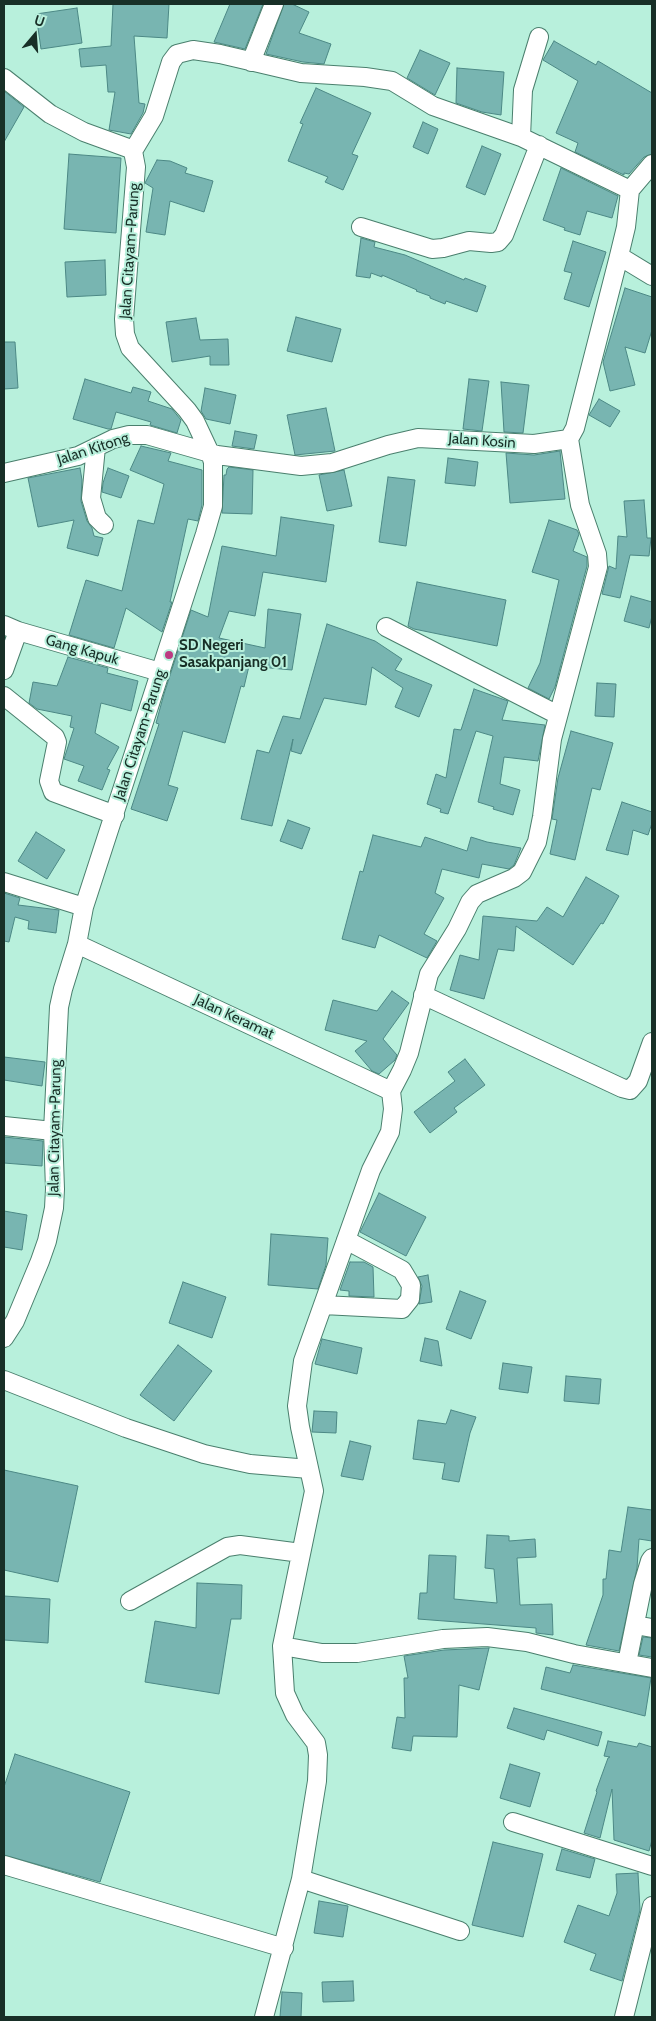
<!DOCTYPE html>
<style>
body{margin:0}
#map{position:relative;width:656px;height:2021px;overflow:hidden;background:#b8f0dc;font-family:Cabin,sans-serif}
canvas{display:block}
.frame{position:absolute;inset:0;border:5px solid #182f27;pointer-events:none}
.north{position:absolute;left:10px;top:10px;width:50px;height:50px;-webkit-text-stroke:4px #b8f0dc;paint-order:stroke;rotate:18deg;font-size:14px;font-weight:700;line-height:20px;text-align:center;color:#182f27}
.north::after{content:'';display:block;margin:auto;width:18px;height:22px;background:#182f27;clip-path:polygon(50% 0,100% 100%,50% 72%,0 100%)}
</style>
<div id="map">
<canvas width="656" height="2021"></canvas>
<div class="frame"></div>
<div class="north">U</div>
</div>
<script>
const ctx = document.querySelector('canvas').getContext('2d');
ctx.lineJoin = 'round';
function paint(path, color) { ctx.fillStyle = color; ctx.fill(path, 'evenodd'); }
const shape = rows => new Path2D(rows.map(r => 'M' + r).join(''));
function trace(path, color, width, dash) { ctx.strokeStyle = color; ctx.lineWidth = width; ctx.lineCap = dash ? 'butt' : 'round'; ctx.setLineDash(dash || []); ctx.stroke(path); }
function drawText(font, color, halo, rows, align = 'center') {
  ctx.font = font + ' Cabin,sans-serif'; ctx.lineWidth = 4; ctx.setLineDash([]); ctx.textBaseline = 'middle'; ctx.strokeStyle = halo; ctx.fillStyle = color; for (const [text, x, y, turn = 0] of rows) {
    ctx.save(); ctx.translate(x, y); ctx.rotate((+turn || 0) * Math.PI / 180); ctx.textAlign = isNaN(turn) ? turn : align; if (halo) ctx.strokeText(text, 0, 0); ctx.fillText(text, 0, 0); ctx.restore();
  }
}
const building = shape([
 [113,4,169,4,167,38,134,36,139,103,145,104,143,113,131,134,109,130,115,92,108,92,106,65,81,67,79,49,111,46,113,4],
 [230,4,263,4,245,49,214,42,230,4],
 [284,4,292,4,309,12,299,33,331,44,324,64,303,62,266,54,284,4],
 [77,8,82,43,41,49,36,14,77,8],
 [554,41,596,65,598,61,652,93,652,154,644,157,629,174,624,173,624,175,575,152,578,143,556,133,578,81,543,60,554,41],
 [420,50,450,63,435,95,407,78,420,50],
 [457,68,504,72,501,115,482,112,456,103,457,68],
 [316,88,371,113,352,154,358,156,343,190,325,182,328,177,288,161,303,124,300,123,316,88],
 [4,91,24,107,4,142,4,91],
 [423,122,438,129,428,154,413,147,423,122],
 [482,146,501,154,485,195,466,187,482,146],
 [69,154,121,158,116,233,64,229,69,154],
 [157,160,170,161,187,168,185,173,213,181,204,212,170,201,165,235,146,232,153,188,145,183,157,160],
 [561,168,618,196,612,218,587,211,580,235,564,230,565,228,543,220,561,168],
 [361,238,375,242,374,247,405,255,464,280,465,278,486,286,477,312,446,301,445,304,430,298,430,296,416,291,417,290,382,275,382,277,371,273,370,278,356,276,361,238],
 [573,241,606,252,589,307,564,299,572,273,564,271,573,241],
 [105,260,106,295,67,297,65,262,105,260],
 [625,288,652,297,652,330,645,353,625,347,635,385,610,391,603,362,625,288],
 [296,317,341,329,332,362,287,351,296,317],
 [196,318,200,340,228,339,229,365,210,365,210,356,172,362,166,322,196,318],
 [4,342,15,342,18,388,4,389,4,342],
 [85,379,131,393,133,387,151,392,148,401,172,409,181,420,177,433,150,425,151,422,116,412,111,429,108,429,73,419,85,379],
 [469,379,489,381,482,431,463,429,469,379],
 [501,382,529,385,523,433,504,432,501,382],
 [205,388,236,395,230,424,206,419,201,411,205,388],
 [599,399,620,411,610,427,589,415,599,399],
 [326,408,335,451,295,455,287,415,326,408],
 [235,431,257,435,254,449,232,446,235,431],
 [141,446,171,453,168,461,202,470,202,505,198,521,188,519,170,602,172,602,162,632,126,608,114,648,69,635,86,580,122,591,138,520,154,524,164,484,130,470,141,446],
 [560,451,565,499,510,503,506,453,534,455,560,451],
 [448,458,478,462,475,486,445,483,448,458],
 [229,467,253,470,252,514,222,513,224,475,226,475,227,469,229,467],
 [80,468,82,480,81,501,87,521,92,528,94,536,103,538,98,556,67,548,74,520,38,527,28,478,80,468],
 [108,468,129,476,121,498,102,492,103,483,108,468],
 [344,470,352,506,327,511,319,475,344,470],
 [388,477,415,480,406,546,379,542,388,477],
 [644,500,647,538,651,538,649,556,630,555,620,598,602,594,609,566,616,569,618,536,627,537,624,501,644,500],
 [281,517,334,525,326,582,263,572,255,616,229,611,219,638,265,648,268,609,301,614,292,670,249,666,244,687,241,686,225,743,183,731,168,785,178,788,167,821,131,809,159,724,156,723,164,694,191,610,208,617,222,546,276,556,281,517],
 [549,520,577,530,579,534,573,551,587,557,587,566,555,687,549,699,528,688,540,663,559,580,532,572,549,520],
 [417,582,506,600,497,646,414,629,408,626,417,582],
 [631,596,652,602,652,616,649,628,624,621,631,596],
 [327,624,375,641,402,659,395,670,432,685,419,717,395,707,403,688,372,667,366,705,324,698,301,754,291,751,293,739,272,826,241,819,257,750,269,753,283,716,300,719,327,624],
 [68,657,108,668,107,673,138,681,131,711,101,703,95,733,119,747,107,769,110,770,102,790,78,781,84,766,64,759,74,728,70,727,72,716,37,709,29,703,33,682,57,686,68,657],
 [597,683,616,684,614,717,595,716,597,683],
 [474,689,508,701,502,720,545,725,538,761,504,757,500,784,520,790,513,815,493,809,494,807,478,802,493,736,476,731,448,814,440,812,441,809,427,804,436,774,446,778,454,729,461,730,474,689],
 [571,731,613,743,600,790,592,788,575,860,550,854,557,820,552,819,558,778,571,731],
 [622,802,652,812,652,823,648,835,633,830,628,855,606,850,622,802],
 [288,820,310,828,302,849,280,841,288,820],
 [36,832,65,850,47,879,18,861,36,832],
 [373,835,421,847,425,837,467,851,471,837,487,842,521,848,514,865,509,869,482,864,479,878,442,869,435,893,444,898,424,934,437,941,427,958,379,935,375,948,342,939,360,871,363,872,373,835],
 [586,877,619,896,603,924,601,923,573,965,516,926,514,951,498,949,484,999,450,990,460,955,479,960,483,916,537,921,547,907,563,917,586,877],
 [4,893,20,898,18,905,59,910,56,933,28,929,29,921,15,917,9,942,4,941,4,893],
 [392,991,409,1003,383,1039,397,1055,395,1060,379,1074,372,1071,355,1051,367,1041,325,1030,333,1000,377,1011,392,991],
 [4,1057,45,1062,42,1086,4,1080,4,1057],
 [465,1059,485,1085,454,1108,457,1112,430,1133,414,1112,455,1081,448,1072,465,1059],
 [4,1137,43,1141,42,1166,4,1163,4,1137],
 [379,1193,426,1217,406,1256,360,1232,379,1193],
 [4,1211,27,1215,22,1250,4,1247,4,1211],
 [271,1234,328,1238,326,1265,318,1289,268,1285,271,1234],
 [350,1262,364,1262,373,1267,374,1297,349,1296,349,1291,340,1290,350,1262],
 [428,1275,432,1302,419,1304,422,1286,418,1277,428,1275],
 [183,1282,226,1297,212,1338,169,1323,183,1282],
 [460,1291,486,1301,471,1339,446,1329,460,1291],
 [425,1338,438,1341,442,1366,420,1361,425,1338],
 [322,1339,362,1348,357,1374,315,1364,322,1339],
 [178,1345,212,1371,174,1421,140,1395,178,1345],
 [503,1363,532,1367,528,1393,499,1389,503,1363],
 [566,1376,601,1379,599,1404,564,1401,566,1376],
 [451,1410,476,1417,470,1433,459,1482,442,1479,445,1463,413,1459,418,1420,446,1424,451,1410],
 [314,1411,337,1412,336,1433,312,1432,314,1411],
 [350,1441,371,1446,363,1480,341,1476,350,1441],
 [4,1470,78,1486,58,1582,4,1570,4,1470],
 [628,1507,652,1510,652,1541,639,1539,637,1568,619,1651,586,1645,603,1595,603,1579,606,1579,609,1550,621,1552,628,1507],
 [487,1535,509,1536,509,1541,535,1539,536,1557,517,1558,520,1605,552,1604,553,1635,536,1633,536,1628,418,1619,420,1593,427,1593,429,1555,456,1556,454,1599,497,1603,494,1569,485,1568,487,1535],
 [197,1583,242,1585,241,1619,231,1619,219,1694,145,1682,155,1621,196,1628,197,1583],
 [4,1596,50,1599,48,1643,4,1640,4,1596],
 [643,1637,652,1638,652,1657,639,1655,643,1637],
 [489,1648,479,1690,459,1685,457,1737,413,1736,411,1751,392,1748,397,1717,405,1718,404,1678,408,1678,404,1656,444,1650,489,1648],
 [573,1665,651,1678,645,1716,541,1689,546,1667,570,1673,573,1665],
 [514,1708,602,1732,598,1746,547,1730,544,1740,507,1728,514,1708],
 [608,1741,637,1747,639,1743,652,1747,652,1840,649,1851,614,1840,612,1789,600,1838,584,1833,597,1792,596,1791,608,1758,610,1757,604,1756,608,1741],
 [15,1754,130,1792,100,1882,4,1855,4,1787,15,1754],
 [510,1764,540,1773,530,1807,500,1798,510,1764],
 [493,1842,543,1854,523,1937,472,1925,493,1842],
 [562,1849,595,1859,590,1878,556,1870,562,1849],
 [638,1873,640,1910,622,1981,590,1970,596,1954,564,1942,578,1905,609,1916,617,1893,616,1874,638,1873],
 [319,1901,348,1906,343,1937,314,1933,319,1901],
 [353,1981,354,2001,323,2002,322,1982,353,1981],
 [282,1992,302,1993,301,2017,280,2017,282,1992]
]);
paint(building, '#78b5b1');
trace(building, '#4c8885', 1);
const street = shape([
 [251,62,274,4],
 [4,78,50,114,84,132,128,148,133,151,136,167,124,319,125,334,130,348,187,410,195,421,210,453,213,462,213,506,205,534,84,907,77,944,63,989,59,1007,53,1131,55,1189,54,1208,47,1241,40,1261,15,1321,4,1338],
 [521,137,523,90,539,37],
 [630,190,652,164],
 [361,227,432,249,443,248,469,241,491,243,498,242,504,235,539,145],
 [619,256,652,276],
 [96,447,91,498,97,518,104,525],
 [4,473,78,456,113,439,129,435,147,435,217,455,301,466,332,463,388,445,418,438,534,444,569,439,575,428,619,256,626,227,630,190,521,137,433,106,392,81,365,77,301,73,220,54,193,50,177,54,171,62,154,116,133,151],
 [4,625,18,631,160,672],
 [386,627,558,715],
 [4,670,18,631],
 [4,696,55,737,57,742,49,781,53,792,115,815],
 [4,882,84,907],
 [77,944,391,1091],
 [423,995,622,1088,630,1090,638,1081,652,1042],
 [4,1126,53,1131],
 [323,1305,402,1309,410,1299,411,1285,402,1270,346,1240],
 [4,1380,126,1428,204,1454,250,1464,309,1469],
 [130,1601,227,1547,240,1545,301,1553],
 [635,1625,652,1628],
 [282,1646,322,1653,357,1653,443,1639,487,1637,527,1642,574,1654,652,1668],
 [627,1663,643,1584,650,1561,652,1558],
 [513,1822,652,1866],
 [4,1865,284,1948],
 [301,1879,460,1931],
 [264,2017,301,1879,317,1781,318,1755,316,1743,295,1715,285,1693,282,1646,314,1491,300,1427,297,1406,303,1361,371,1170,390,1132,393,1109,391,1091,402,1070,409,1053,429,974,457,929,470,902,477,894,514,878,522,872,537,842,542,817,552,739,598,567,597,554,580,505,569,439],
 [624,2017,652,1906]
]);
trace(street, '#4a7f6d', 20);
trace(street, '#fff', 18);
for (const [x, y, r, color] of [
 [169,655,5,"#bd3b82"]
]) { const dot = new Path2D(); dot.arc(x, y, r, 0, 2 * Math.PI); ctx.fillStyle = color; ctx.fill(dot); trace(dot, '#b8f0dc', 2); }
drawText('15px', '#182f27', '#b8f0dc', [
 ["Jalan Citayam-Parung",130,251,-86],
 ["Jalan Kosin",482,441,4],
 ["Jalan Kitong",93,449,-18],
 ["Gang Kapuk",82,650,16],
 ["Jalan Citayam-Parung",140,735,-72],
 ["Jalan Keramat",234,1017,25],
 ["Jalan Citayam-Parung",55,1128,-89]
]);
drawText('bold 15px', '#182f27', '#b8f0dc', [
 ["SD Negeri",179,646],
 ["Sasakpanjang 01",179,663]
], 'left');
</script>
